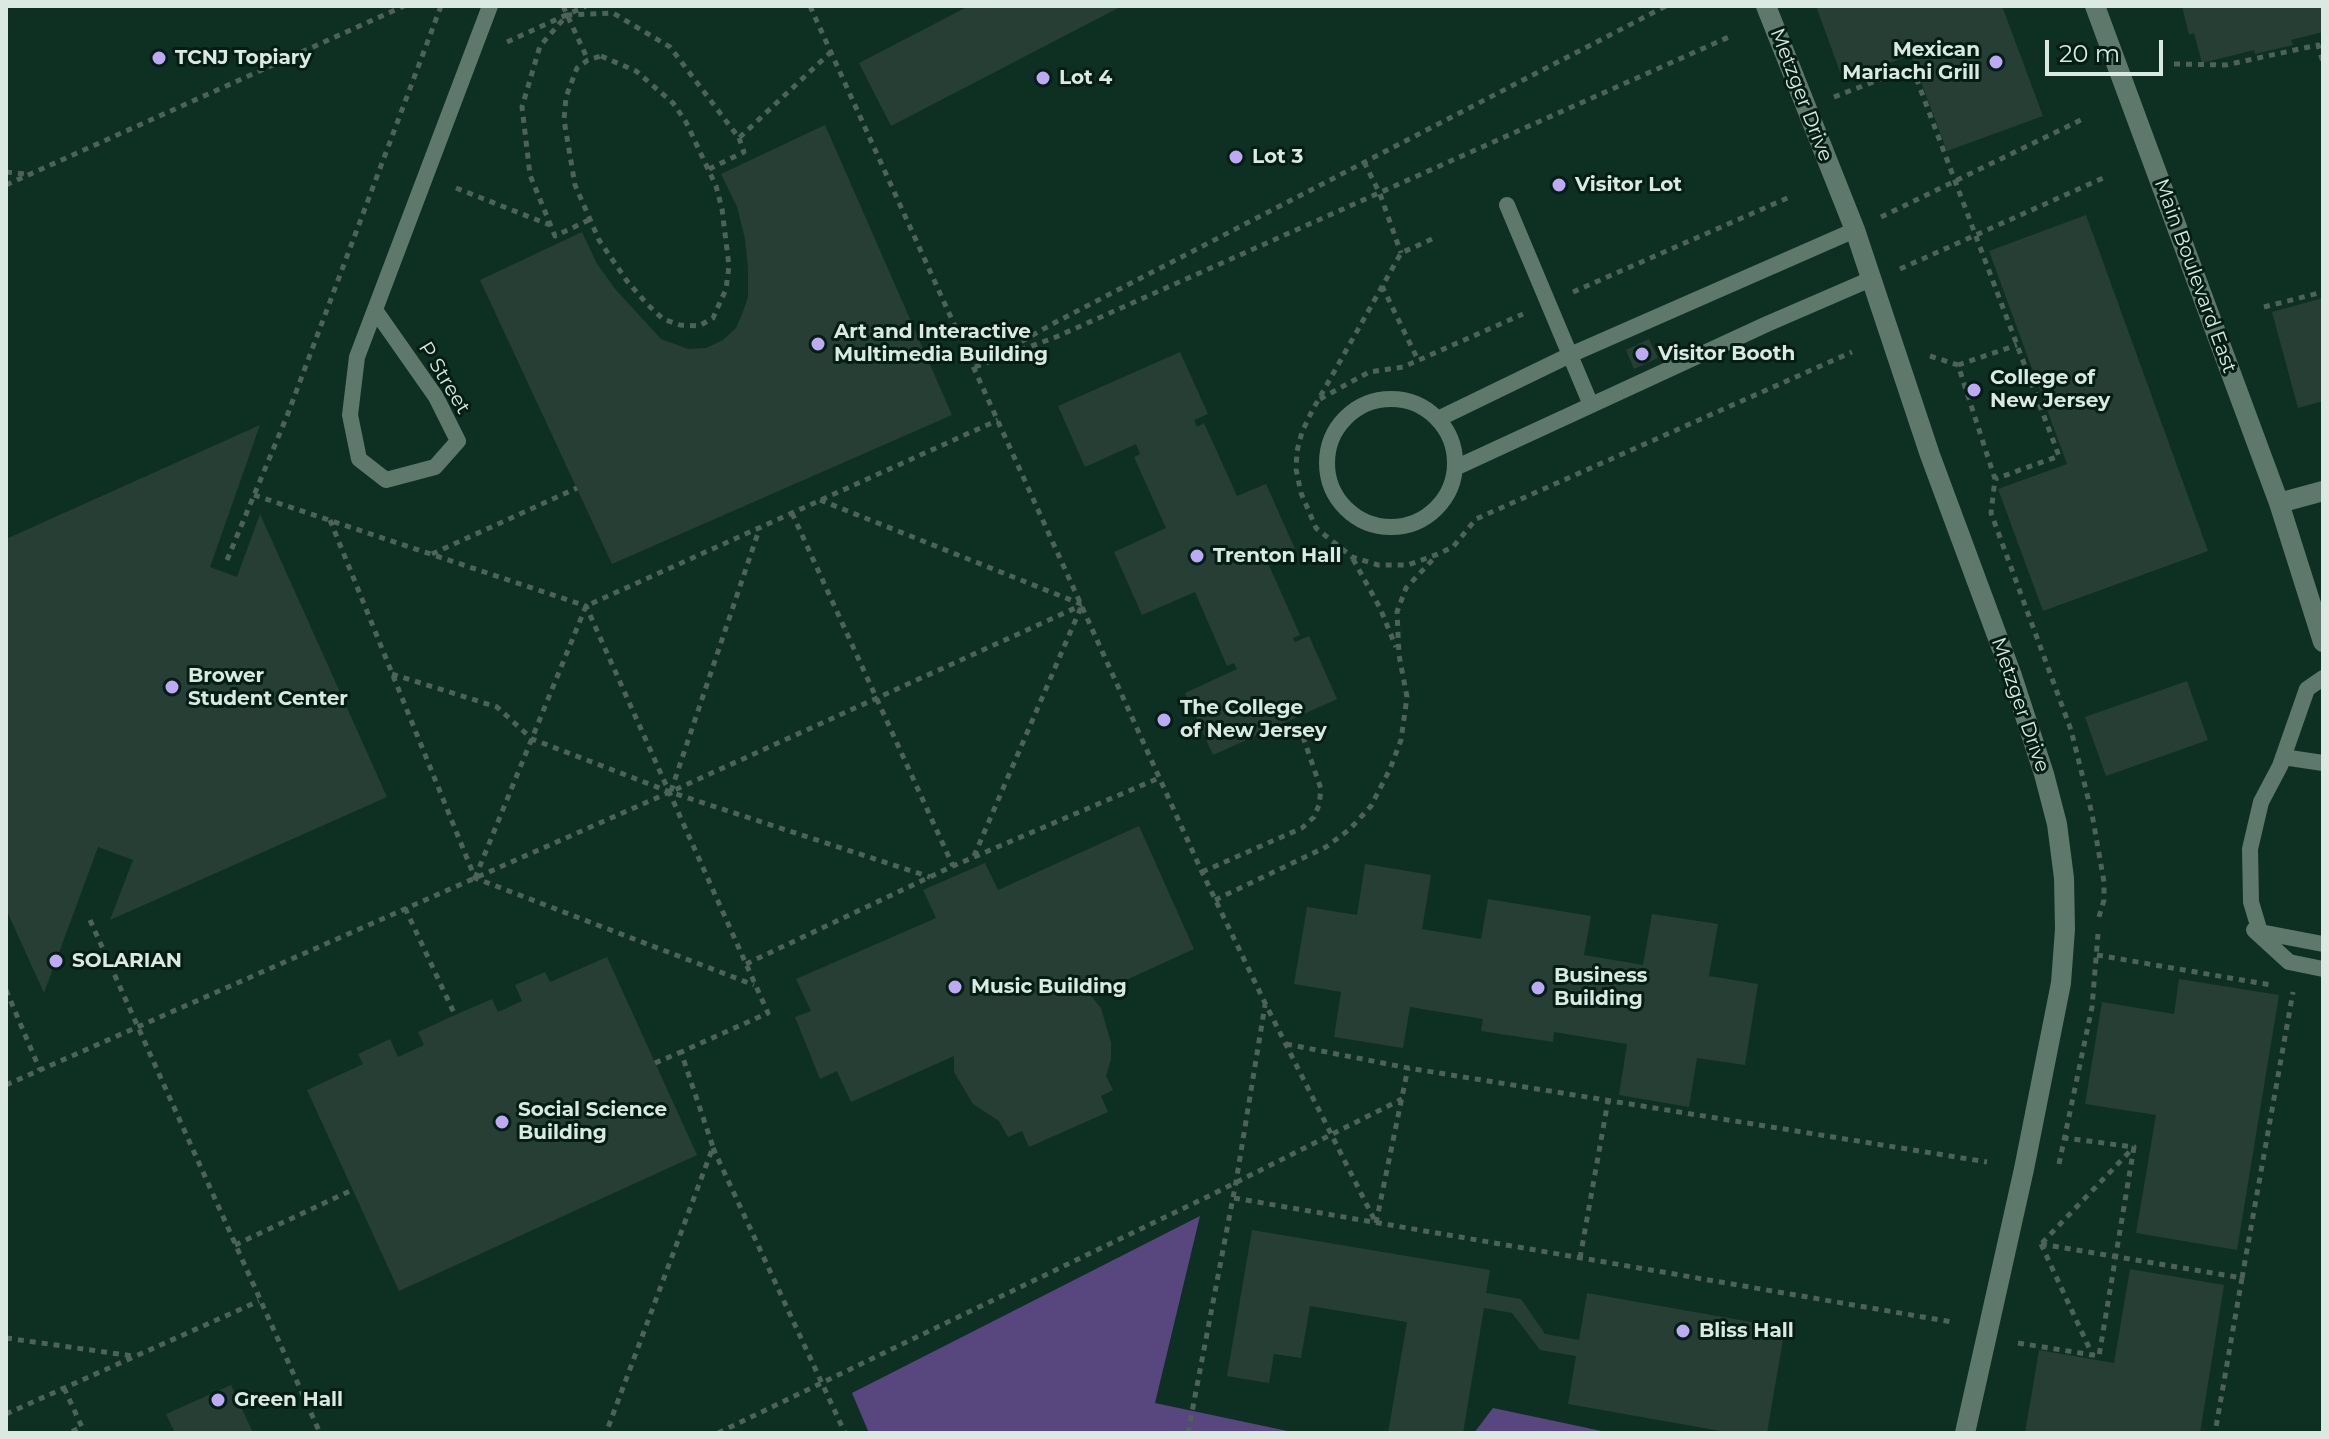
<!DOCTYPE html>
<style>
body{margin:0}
#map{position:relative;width:2329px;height:1439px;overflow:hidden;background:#0f271e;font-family:Montserrat,sans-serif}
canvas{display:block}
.frame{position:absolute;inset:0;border:8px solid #dae9e2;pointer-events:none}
.scale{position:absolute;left:2045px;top:40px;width:118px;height:36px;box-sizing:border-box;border:4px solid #dae9e2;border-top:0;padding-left:10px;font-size:24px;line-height:28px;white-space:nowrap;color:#dae9e2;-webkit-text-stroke:6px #051e15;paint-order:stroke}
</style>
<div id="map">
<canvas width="2329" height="1439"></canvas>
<div class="frame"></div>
<div class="scale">20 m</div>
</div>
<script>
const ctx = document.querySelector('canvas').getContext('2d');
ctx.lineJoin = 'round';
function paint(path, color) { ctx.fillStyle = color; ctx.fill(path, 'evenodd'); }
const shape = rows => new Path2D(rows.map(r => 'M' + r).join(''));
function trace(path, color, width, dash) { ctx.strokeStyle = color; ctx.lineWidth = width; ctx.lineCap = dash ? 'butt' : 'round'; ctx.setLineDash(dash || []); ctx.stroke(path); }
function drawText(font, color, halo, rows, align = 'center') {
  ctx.font = font + ' Montserrat,sans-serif'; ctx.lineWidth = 6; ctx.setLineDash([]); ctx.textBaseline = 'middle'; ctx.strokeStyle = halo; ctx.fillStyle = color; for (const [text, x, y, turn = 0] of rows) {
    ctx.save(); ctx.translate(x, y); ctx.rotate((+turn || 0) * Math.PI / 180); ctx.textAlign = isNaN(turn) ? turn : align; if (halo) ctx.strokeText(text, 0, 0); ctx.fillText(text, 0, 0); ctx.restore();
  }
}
paint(shape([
 [6,6,2323,6,2323,1433,6,1433]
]), '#0e3023');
paint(shape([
 [1200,1216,1155,1403,1297,1433,869,1433,852,1393],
 [1493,1408,1611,1433,1474,1433]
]), '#57477e');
paint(shape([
 [969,6,1122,6,891,126,859,63],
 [1816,6,2002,6,2043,116,1947,151,1911,55,1843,80],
 [2182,6,2323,6,2323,32,2291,40,2293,45,2255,54,2254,50,2202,63,2194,33,2189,35],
 [825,125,952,415,612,564,480,280,582,232,597,264,616,290,661,339,688,349,706,348,723,340,736,328,742,314,748,298,748,268,745,239,737,207,721,174],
 [2086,215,2208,551,2043,611,1998,489,2067,464,1989,251],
 [2323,298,2323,401,2298,408,2272,312],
 [1649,339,1658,358,1634,369,1626,350],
 [1180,352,1208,414,1194,420,1197,427,1204,423,1237,496,1266,484,1295,549,1267,561,1300,635,1293,638,1295,642,1309,636,1337,699,1213,755,1185,693,1237,669,1234,663,1227,666,1195,592,1142,615,1114,552,1166,528,1134,457,1140,454,1136,444,1085,467,1058,406],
 [260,425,210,567,237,577,260,514,387,797,110,920,133,860,98,847,44,993,6,909,6,539],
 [2187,681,2208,740,2106,776,2085,717],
 [1139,826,1194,949,1091,996,1101,1008,1111,1043,1111,1059,1106,1076,1113,1090,1101,1096,1108,1112,1029,1147,1022,1131,1008,1137,999,1121,973,1104,954,1072,954,1056,851,1102,837,1071,820,1079,795,1017,811,1011,796,979,936,918,923,890,985,863,998,890],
 [1365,864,1431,875,1422,929,1481,939,1488,899,1591,916,1584,955,1643,965,1652,914,1718,924,1709,976,1758,984,1745,1065,1697,1058,1689,1107,1619,1095,1627,1044,1554,1032,1553,1042,1481,1031,1483,1019,1410,1007,1403,1048,1334,1037,1341,992,1294,984,1307,907,1357,915],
 [607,957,697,1155,399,1291,307,1090,363,1064,358,1054,390,1039,398,1057,424,1045,418,1032,455,1015,492,999,498,1012,522,1001,515,985,545,972,550,982],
 [2179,979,2279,995,2237,1250,2136,1233,2156,1115,2085,1104,2102,1002,2174,1014],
 [1252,1230,1490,1270,1486,1293,1521,1299,1545,1334,1579,1340,1587,1293,1785,1328,1767,1433,1732,1433,1568,1404,1576,1356,1540,1350,1512,1313,1484,1308,1463,1433,1388,1433,1407,1322,1310,1306,1301,1358,1274,1354,1269,1383,1227,1376],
 [2130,1269,2224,1285,2200,1433,2025,1433,2039,1350,2114,1363],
 [231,1385,253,1433,175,1433,166,1414]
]), '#263e34');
trace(shape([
 [563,6,588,60],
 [810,6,1202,872,1265,1003,1376,1223],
 [507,42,586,6],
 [601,56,636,71,673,103,686,122,716,186,722,209,729,266,726,289,713,318,699,326,680,325,663,319,647,304,627,281,599,240,575,185,564,120,566,97,577,68,588,60,601,56],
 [2174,64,2226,65,2318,45,2323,62],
 [1834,97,1912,67,2059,456,1995,479],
 [1364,162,1380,194,1401,253],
 [709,169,744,152,739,138],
 [6,172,25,174],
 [6,185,404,6],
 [456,188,550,225],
 [1881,217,2083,119],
 [589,220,555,236,530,175,522,107,540,46,567,15,613,13,670,47,739,138,832,51],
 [1432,239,1401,253,1312,411,1302,432,1297,451,1296,469,1301,493,1316,528,1352,557,1378,565,1408,565,1438,554,1453,547,1476,519,1852,352],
 [1900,269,2103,178],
 [1382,286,1418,360],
 [1573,292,1792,196],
 [2264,307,2323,292],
 [1930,356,1958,365,1995,479,1991,513,2071,730,2092,814,2104,882,2104,900,2098,920],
 [990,359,1056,322,1666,6],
 [1958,365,2017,345],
 [975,367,1056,337,1731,36],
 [1320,399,1369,372,1403,367,1523,314],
 [254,495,586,606,768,1013,681,1052,713,1147,606,1433],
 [820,500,1081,604],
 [792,513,953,866],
 [330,520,475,878,754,985],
 [432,554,577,488],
 [1353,559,1380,608,1396,647],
 [227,560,287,416,441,6],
 [392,674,497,707,532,739,670,792,930,877],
 [671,791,760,527],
 [974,856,1082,605],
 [1202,872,1302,828,1314,817,1319,805,1321,789,1301,731],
 [475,878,586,606,998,420],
 [1215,900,1326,847,1350,829,1371,806,1390,769,1401,740,1407,697,1399,655,1397,612,1406,588,1437,555],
 [405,908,455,1015],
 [90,920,320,1433],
 [2097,955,2271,985],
 [746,964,953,866,1159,778],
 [6,990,40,1070],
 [1286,1044,1408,1068,1987,1162],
 [655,1063,681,1052],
 [6,1085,670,792,1082,605],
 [713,1148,845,1433],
 [2059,1164,2092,1007,2098,934],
 [1234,1198,1952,1322],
 [1376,1223,1408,1068],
 [2042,1243,2134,1147],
 [2041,1244,2242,1278,2215,1433],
 [2041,1244,2092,1354],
 [235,1245,352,1190],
 [1580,1258,1608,1101],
 [2242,1278,2293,992],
 [6,1338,133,1356],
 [2018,1343,2099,1356,2134,1147,2065,1138],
 [64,1388,82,1427,69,1433],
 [6,1414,259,1301],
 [718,1433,1211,1195,1402,1099],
 [1188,1433,1236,1182,1265,1005]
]), '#4d6259', 5, [6, 6]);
trace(shape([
 [1507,205,1591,405],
 [375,310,436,397,458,441,435,467,386,480,359,459,350,415,357,357,490,6],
 '1327 463a64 64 0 1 1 128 0a64 64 0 1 1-128 0Z',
 [1438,419,1570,355,1855,230],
 [1455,468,1767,324,1871,279],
 [2283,757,2323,763],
 [2254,930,2289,962,2323,969],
 [2255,931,2323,944],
 [2260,932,2251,902,2250,849,2261,802,2280,766,2307,689,2323,678]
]), '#5e786c', 16);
trace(shape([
 [1766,6,1855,230,1930,455,2012,676,2044,774,2057,824,2064,878,2065,929,2061,983,2024,1169,1965,1433],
 [2095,6,2279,503,2323,642],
 [2279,503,2323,491]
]), '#5e786c', 20);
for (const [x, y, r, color] of [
 [159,58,8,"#bea9f5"],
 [1996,62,8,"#bea9f5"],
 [1043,78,8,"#bea9f5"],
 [1236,157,8,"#bea9f5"],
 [1559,185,8,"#bea9f5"],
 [818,344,8,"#bea9f5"],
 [1642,354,8,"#bea9f5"],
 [1974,390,8,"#bea9f5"],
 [1197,556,8,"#bea9f5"],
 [172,687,8,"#bea9f5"],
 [1164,720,8,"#bea9f5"],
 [56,961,8,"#bea9f5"],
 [955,987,8,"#bea9f5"],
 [1538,988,8,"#bea9f5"],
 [502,1122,8,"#bea9f5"],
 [1683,1331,8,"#bea9f5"],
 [218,1400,8,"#bea9f5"]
]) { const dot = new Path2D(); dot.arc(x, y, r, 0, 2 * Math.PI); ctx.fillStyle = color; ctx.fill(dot); trace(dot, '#051e15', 3); }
drawText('bold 20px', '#dae9e2', '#051e15', [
 ["Mexican",1980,50,"right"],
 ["Mariachi Grill",1980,73,"right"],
 ["TCNJ Topiary",175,58],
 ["Lot 4",1059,78],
 ["Lot 3",1252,157],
 ["Visitor Lot",1575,185],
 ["Art and Interactive",834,332],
 ["Multimedia Building",834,355],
 ["Visitor Booth",1658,354],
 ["College of",1990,378],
 ["New Jersey",1990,401],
 ["Trenton Hall",1213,556],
 ["Brower",188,676],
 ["Student Center",188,699],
 ["The College",1180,708],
 ["of New Jersey",1180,731],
 ["SOLARIAN",72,961],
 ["Business",1554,976],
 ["Building",1554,999],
 ["Music Building",971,987],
 ["Social Science",518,1110],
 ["Building",518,1133],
 ["Bliss Hall",1699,1331],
 ["Green Hall",234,1400]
], 'left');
drawText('20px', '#dae9e2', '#051e15', [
 ["Metzger Drive",1801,95,69],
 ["Main Boulevard East",2195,276,70],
 ["P Street",444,378,59],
 ["Metzger Drive",2020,705,71]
]);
</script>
